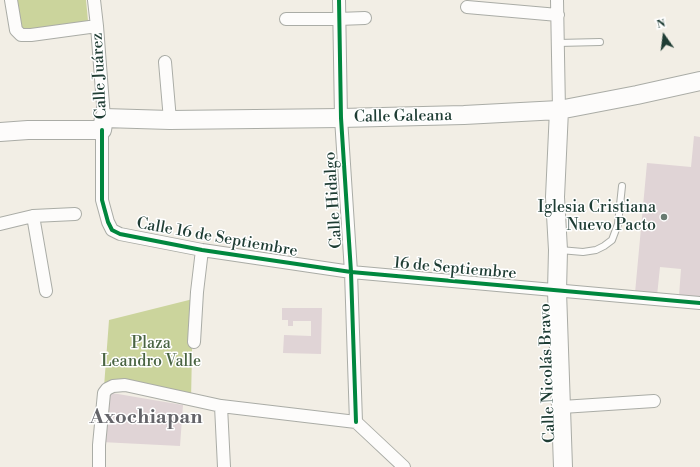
<!DOCTYPE html>
<meta charset="utf-8">
<style>
body{margin:0}
#map{position:relative;width:700px;height:467px;overflow:hidden;background:#f2eee5;font-family:"Libre Bodoni",serif}
canvas{display:block}
.north{position:absolute;left:644px;top:16px;width:40px;height:40px;-webkit-text-stroke:3px #fff;paint-order:stroke;rotate:346deg;font-size:11px;font-weight:700;line-height:16px;text-align:center;color:#1f3d34}
.north::after{content:'';display:block;margin:auto;width:14px;height:18px;background:#1f3d34;clip-path:polygon(50% 0,100% 100%,50% 72%,0 100%)}
</style>
<div id="map">
<canvas width="700" height="467"></canvas>
<div class="north">N</div>
</div>
<script>
const ctx = document.querySelector('canvas').getContext('2d');
ctx.lineJoin = 'round';
function paint(path, color) { ctx.fillStyle = color; ctx.fill(path, 'evenodd'); }
const shape = rows => new Path2D(rows.map(r => 'M' + r).join(''));
function trace(path, color, width, dash) { ctx.strokeStyle = color; ctx.lineWidth = width; ctx.lineCap = dash ? 'butt' : 'round'; ctx.setLineDash(dash || []); ctx.stroke(path); }
function drawText(font, color, halo, rows, align = 'center') {
  ctx.font = font + ' "Libre Bodoni",serif'; ctx.lineWidth = 3; ctx.setLineDash([]); ctx.textBaseline = 'middle'; ctx.strokeStyle = halo; ctx.fillStyle = color; for (const [text, x, y, turn = 0] of rows) {
    ctx.save(); ctx.translate(x, y); ctx.rotate((+turn || 0) * Math.PI / 180); ctx.textAlign = isNaN(turn) ? turn : align; if (halo) ctx.strokeText(text, 0, 0); ctx.fillText(text, 0, 0); ctx.restore();
  }
}
paint(shape([
 [9,0,86,0,89,31,15,35],
 [193,299,191,401,104,387,109,320]
]), '#cbd49c');
paint(shape([
 [694,136,700,137,700,298,679,296,681,269,660,267,657,296,635,293,647,163,691,167],
 [282,308,322,308,321,354,283,353,284,335,311,336,311,321,293,321,293,326,288,326,288,320,282,320],
 [106,392,183,405,180,446,101,442]
]), '#e0d4d6');
const lane = shape([
 [558,43,600,42],
 [560,250,583,252,596,250,604,246,612,240,618,224,622,186]
]);
const street = shape([
 [11,0,16,30,21,35,31,35,97,26],
 [94,0,97,26,104,118],
 [339,0,341,118,351,272,356,422],
 [557,0,559,110],
 [467,7,558,15],
 [286,19,338,19,365,18],
 [165,62,170,120],
 [102,130,102,200,108,222,112,230,120,234,202,250,351,272,700,303],
 [33,216,46,291],
 [0,224,33,216,75,214],
 [194,342,197,292,202,250],
 [221,406,224,467],
 [562,407,654,401],
 [356,422,404,467],
 [99,467,99,445,104,393,107,389,113,386,125,385,221,406,356,422]
]);
const secondary = shape([
 [559,110,555,197,558,250,557,291,563,467],
 [0,132,28,130,102,130,104,118,170,120,341,118,464,115,559,110,637,95,700,81]
]);
trace(lane, '#aaaca6', 8);
trace(street, '#aaaca6', 14);
trace(secondary, '#aaaca6', 20);
trace(lane, '#fdfcfb', 6);
trace(street, '#fdfcfb', 12);
trace(secondary, '#fdfcfb', 18);
trace(shape([
 [339,0,341,118,351,272,356,422],
 [102,130,102,200,108,222,112,230,120,234,202,250,351,272,700,303]
]), '#00873e', 4);
for (const [x, y, r, color] of [
 [664,217,4,"#697b72"]
]) { const dot = new Path2D(); dot.arc(x, y, r, 0, 2 * Math.PI); ctx.fillStyle = color; ctx.fill(dot); trace(dot, '#fff', 1.5); }
drawText('16px', '#1f3d34', '#fff', [
 ["Calle Juárez",100,76,-93],
 ["Calle Galeana",403,117,-1],
 ["Calle Hidalgo",334,200,-94],
 ["Calle 16 de Septiembre",217,238,10],
 ["16 de Septiembre",455,269,5],
 ["Calle Nicolás Bravo",548,373,-92]
]);
drawText('16px', '#1f3d34', '#fff', [
 ["Iglesia Cristiana",656,208],
 ["Nuevo Pacto",656,226]
], 'right');
drawText('16px', '#496442', '#fff', [
 ["Plaza",151,344],
 ["Leandro Valle",151,362]
]);
drawText('bold 20px', '#646469', '#fff', [
 ["Axochiapan",146,418]
]);
</script>
